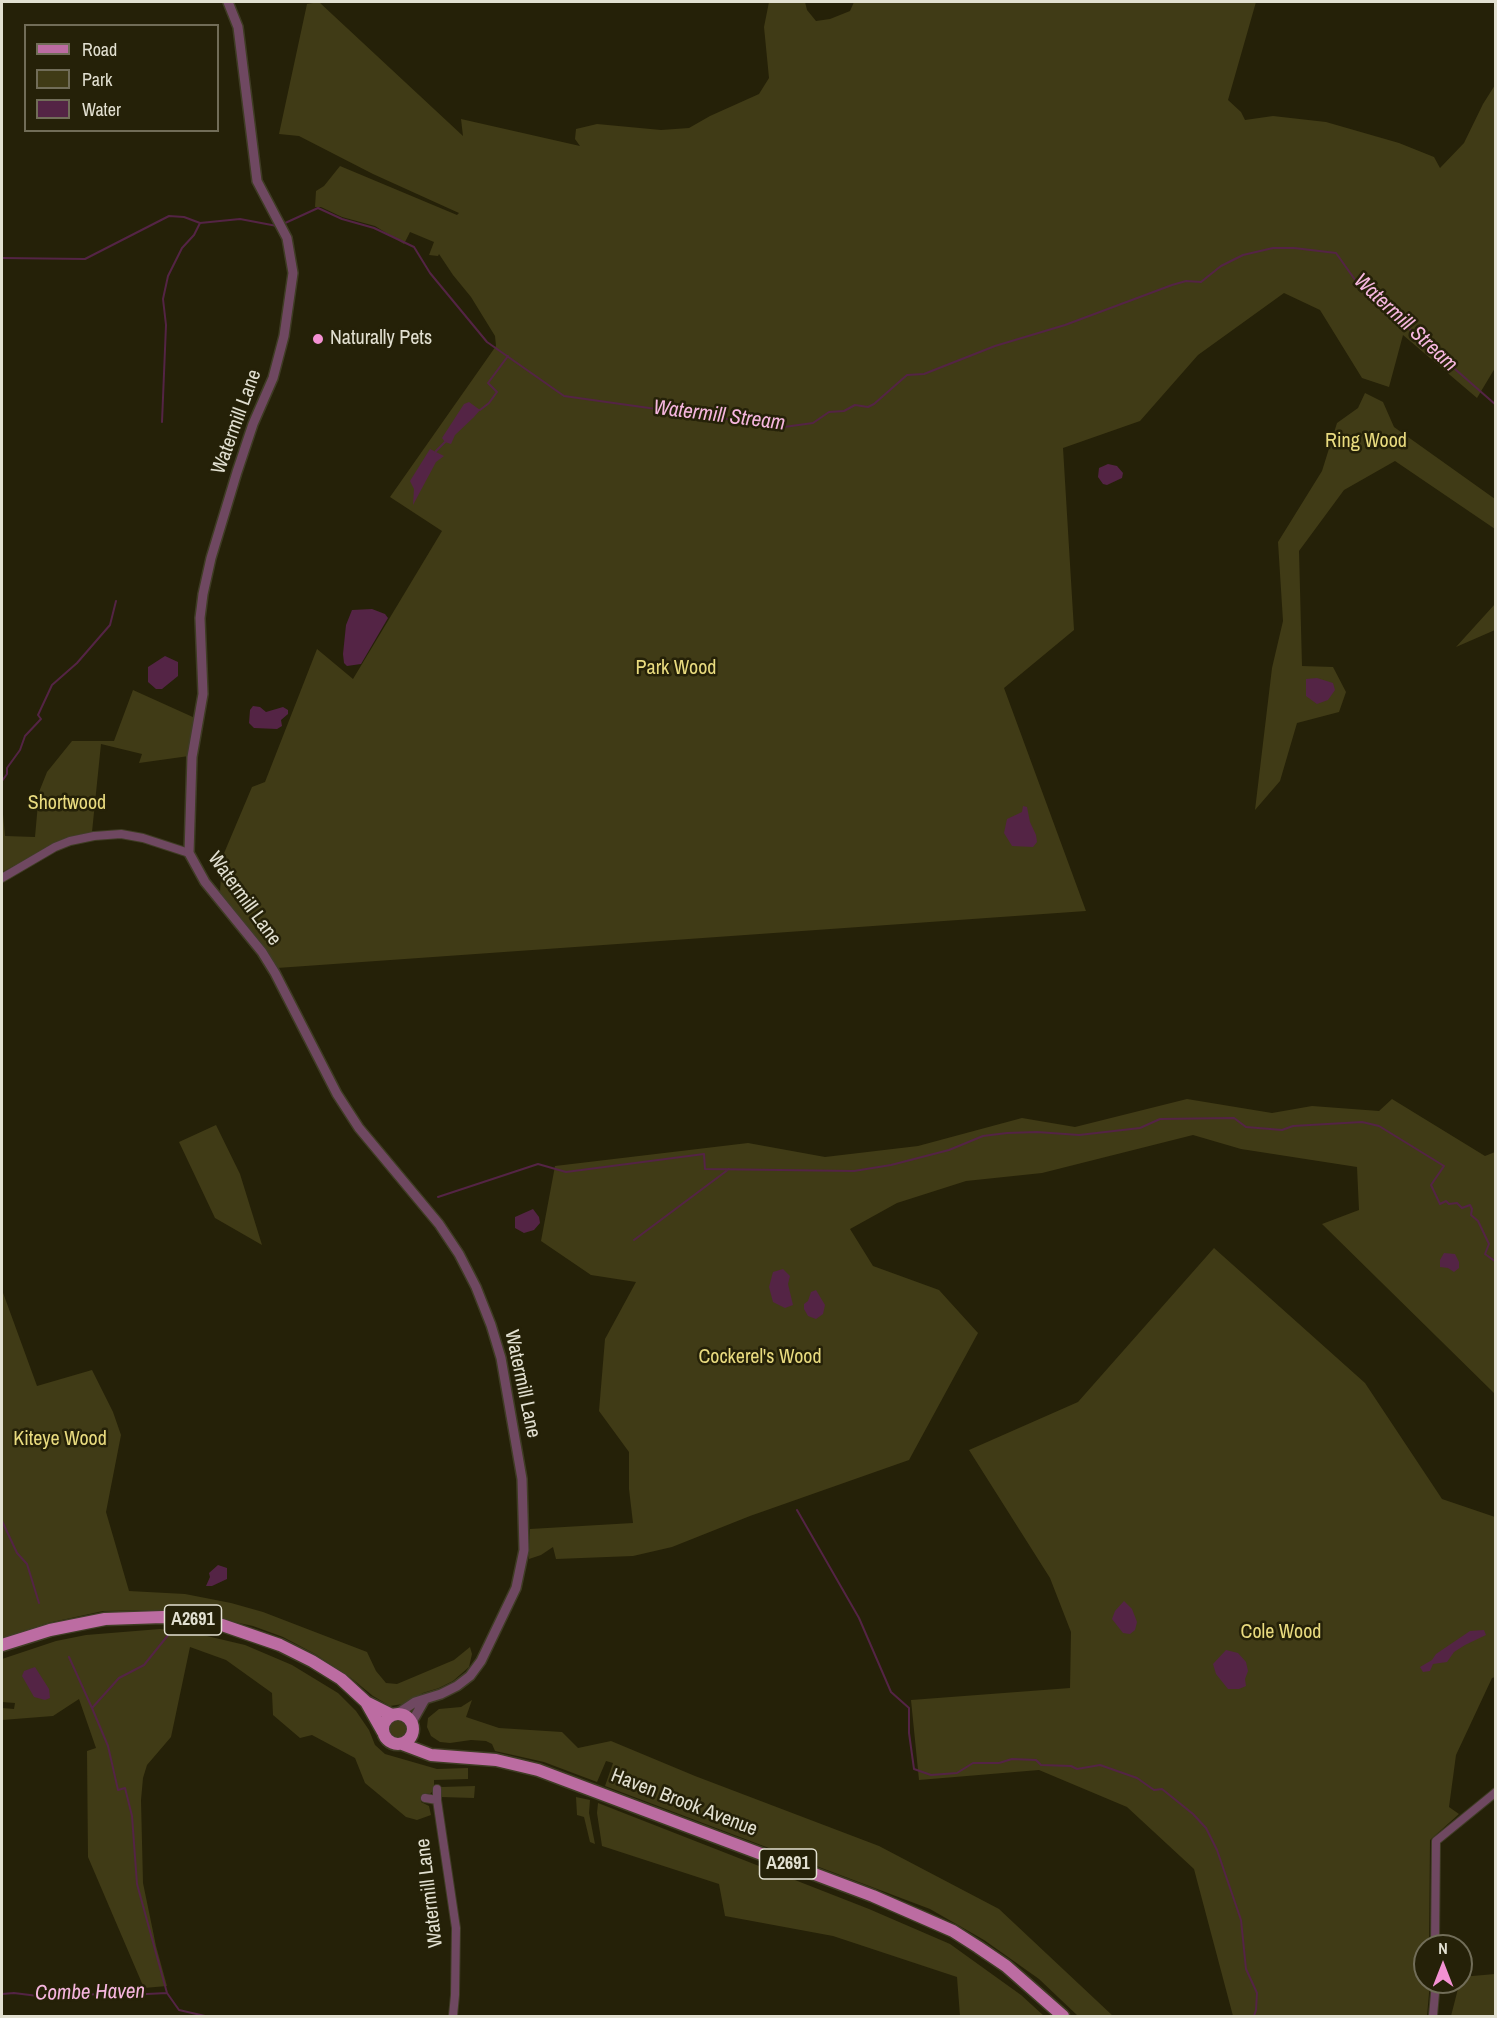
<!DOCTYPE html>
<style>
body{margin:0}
#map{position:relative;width:1497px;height:2018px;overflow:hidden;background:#252108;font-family:"Archivo Narrow",sans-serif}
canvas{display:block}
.frame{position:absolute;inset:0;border:3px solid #e2e0d1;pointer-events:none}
.legend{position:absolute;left:24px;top:24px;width:195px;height:108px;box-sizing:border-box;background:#252108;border:2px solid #716d58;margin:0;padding:8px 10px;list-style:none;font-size:18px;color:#e2e0d1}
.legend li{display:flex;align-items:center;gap:12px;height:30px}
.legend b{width:30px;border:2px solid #716d58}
.north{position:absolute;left:1413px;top:1934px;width:60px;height:60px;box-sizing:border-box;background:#252108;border:2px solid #716d58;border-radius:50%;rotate:0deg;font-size:16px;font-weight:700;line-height:24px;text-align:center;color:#e2e0d1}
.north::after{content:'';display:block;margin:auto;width:21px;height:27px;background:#f491d3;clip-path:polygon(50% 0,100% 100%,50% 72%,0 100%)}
</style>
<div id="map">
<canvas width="1497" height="2018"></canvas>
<div class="frame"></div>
<ul class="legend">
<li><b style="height:8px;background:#bc6ca2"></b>Road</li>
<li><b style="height:16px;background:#403b16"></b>Park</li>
<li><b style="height:16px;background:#542445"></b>Water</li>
</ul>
<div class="north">N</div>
</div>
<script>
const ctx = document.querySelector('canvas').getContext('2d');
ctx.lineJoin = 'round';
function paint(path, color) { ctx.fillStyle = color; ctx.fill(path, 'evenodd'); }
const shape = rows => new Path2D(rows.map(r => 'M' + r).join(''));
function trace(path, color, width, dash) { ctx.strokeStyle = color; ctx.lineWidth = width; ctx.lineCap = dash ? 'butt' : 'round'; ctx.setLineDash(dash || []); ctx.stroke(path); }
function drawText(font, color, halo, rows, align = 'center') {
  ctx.font = font + ' "Archivo Narrow",sans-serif'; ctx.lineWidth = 5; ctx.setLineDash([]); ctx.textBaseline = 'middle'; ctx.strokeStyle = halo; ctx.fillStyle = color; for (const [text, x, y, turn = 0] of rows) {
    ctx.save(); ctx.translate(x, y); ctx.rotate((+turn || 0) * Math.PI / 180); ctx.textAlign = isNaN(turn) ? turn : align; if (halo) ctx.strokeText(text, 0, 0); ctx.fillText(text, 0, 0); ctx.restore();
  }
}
paint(shape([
 [319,2,463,136,461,119,580,146,575,139,576,129,597,124,661,130,689,128,710,116,759,94,769,78,764,27,769,2,805,2,807,10,816,21,830,19,850,11,854,2,1256,2,1228,100,1241,112,1245,120,1273,116,1326,122,1399,143,1434,157,1440,168,1464,143,1483,104,1495,85,1495,368,1477,398,1403,335,1389,387,1362,378,1320,310,1284,293,1198,355,1140,421,1063,448,1074,630,1004,688,1086,911,277,968,262,944,220,892,222,858,252,787,265,782,317,649,353,679,442,531,390,497,496,346,495,336,471,297,453,275,439,254,438,256,429,255,434,242,410,232,404,244,375,226,342,217,321,207,315,207,316,191,324,186,340,166,457,215,459,213,373,174,299,136,279,134,307,4],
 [1365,393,1383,402,1394,427,1495,499,1495,529,1395,461,1344,490,1299,551,1302,666,1333,667,1346,692,1339,712,1297,723,1280,781,1255,810,1272,668,1283,621,1278,542,1322,471,1337,423,1358,408],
 [1495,604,1495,630,1456,647],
 [133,690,195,718,189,756,139,763,142,754,101,744,92,832,70,838,2,872,2,803,5,836,35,837,39,792,47,772,72,741,114,741],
 [1187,1099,1272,1113,1312,1106,1379,1111,1392,1099,1485,1156,1495,1152,1495,1394,1322,1224,1359,1210,1357,1167,1241,1149,1193,1135,1042,1173,966,1181,897,1203,850,1229,873,1266,939,1290,978,1333,909,1460,750,1516,672,1547,633,1556,556,1559,553,1547,541,1555,529,1559,530,1529,633,1523,629,1489,629,1452,599,1411,605,1339,636,1282,591,1275,541,1241,555,1166,748,1143,825,1157,918,1146,1022,1118,1075,1127],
 [216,1125,240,1174,262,1245,215,1218,179,1142],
 [1214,1248,1365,1383,1442,1499,1495,1517,1495,1677,1492,1678,1456,1755,1449,1807,1459,1814,1430,1840,1429,1946,1425,1946,1425,1982,1430,1982,1427,2016,1233,2016,1194,1869,1127,1807,1039,1770,919,1780,911,1700,1070,1688,1071,1632,1050,1578,969,1450,1078,1402],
 [2,1290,37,1386,92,1370,113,1412,121,1435,106,1512,129,1591,185,1594,231,1603,263,1612,367,1652,376,1671,386,1683,397,1684,454,1660,470,1647,472,1654,469,1667,453,1681,439,1688,423,1693,403,1704,390,1706,373,1696,351,1678,315,1654,283,1637,253,1626,193,1613,162,1610,103,1611,48,1623,2,1638],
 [160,1629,190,1632,245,1645,292,1665,338,1693,356,1711,369,1730,375,1745,385,1754,437,1769,468,1768,468,1779,434,1780,434,1790,430,1794,424,1793,421,1802,429,1806,431,1815,417,1820,406,1817,365,1783,355,1758,312,1735,300,1738,273,1715,272,1693,226,1660,190,1647,171,1737,147,1765,143,1778,141,1800,143,1883,156,1946,167,1986,144,1988,88,1857,87,1751,96,1748,79,1699,53,1716,2,1720,2,1708,14,1709,15,1703,2,1702,2,1659,56,1641,86,1635],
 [472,1700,466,1717,499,1728,562,1732,578,1748,611,1741,695,1776,879,1846,999,1909,1113,2016,1078,2016,1039,1979,984,1940,930,1909,605,1786,613,1763,606,1761,597,1782,544,1762,495,1751,492,1744,486,1741,471,1740,450,1743,440,1742,431,1736,427,1727,428,1718,439,1709,461,1707],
 '387 1729a11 11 0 1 1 22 0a11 11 0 1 1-22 0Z',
 [475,1786,474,1798,441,1797,441,1787],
 [576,1797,590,1800,589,1813,595,1844,590,1842,584,1817,577,1815],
 [598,1803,869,1909,950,1944,1021,1995,1044,2016,960,2016,957,1977,833,1936,725,1916,719,1884,602,1846,597,1813],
 [1495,1974,1495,2016,1451,2016,1461,1977]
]), '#403b16');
paint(shape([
 [469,402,480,410,474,417,455,435,451,444,445,442,442,438,464,404],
 [430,449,444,456,436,462,413,505,414,489,410,481],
 [1108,464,1117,466,1123,473,1122,478,1107,485,1103,484,1098,477,1099,468],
 [372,609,385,614,388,618,361,664,347,666,344,663,343,654,346,625,352,610],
 [165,656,178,662,178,676,162,689,156,689,148,682,148,667],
 [1317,678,1333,683,1335,690,1328,700,1317,704,1306,696,1306,679],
 [253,706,260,707,266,712,283,707,288,710,288,714,281,720,282,726,277,729,254,728,249,723,250,710],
 [1023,806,1027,807,1030,822,1036,835,1037,842,1033,847,1012,846,1004,833,1007,819,1022,812],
 [533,1209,539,1217,540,1223,534,1230,524,1233,515,1228,515,1217],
 [1444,1253,1455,1254,1459,1262,1459,1268,1454,1272,1448,1268,1440,1267,1440,1260],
 [783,1269,790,1276,788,1284,793,1305,785,1308,773,1302,769,1287,773,1272],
 [816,1290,825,1305,823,1314,816,1319,808,1316,804,1309,804,1304,808,1301,811,1292],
 [218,1565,227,1568,227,1579,212,1586,206,1586,210,1577,209,1573],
 [1124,1601,1132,1609,1137,1622,1135,1630,1130,1634,1123,1633,1112,1619,1115,1611],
 [1484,1630,1486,1635,1465,1645,1454,1652,1447,1662,1433,1664,1430,1671,1423,1672,1420,1667,1432,1660,1436,1654,1470,1631],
 [1226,1650,1238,1653,1246,1662,1248,1671,1245,1679,1246,1686,1239,1689,1228,1689,1216,1674,1213,1664],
 [35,1667,49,1689,50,1698,45,1700,34,1697,22,1676,24,1671]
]), '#542445');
trace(shape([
 [283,224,318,208,342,219,374,228,414,247,430,273,487,342,564,396,784,427,813,423,829,412,844,411,855,405,868,407,874,404,907,375,924,374,995,346,1065,325,1172,285,1186,281,1201,282,1221,266,1243,255,1273,248,1294,248,1336,253,1358,284,1496,405],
 [2,258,85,259,169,216,184,217,200,223,240,219,277,226],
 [480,410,489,403,497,392,488,383,508,356],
 [162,422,166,325,163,299,168,276,182,248,194,235,200,223],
 [436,451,445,442],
 [2,781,7,774,7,768,20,750,25,736,41,719,38,715,52,685,77,663,110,625,116,601],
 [2,826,2,869],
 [438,1197,538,1164,566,1172,704,1154,705,1169,854,1171,891,1165,949,1150,983,1136,1007,1133,1037,1132,1079,1135,1140,1128,1160,1119,1234,1118,1246,1127,1282,1130,1293,1126,1362,1122,1379,1126,1444,1166,1431,1185,1440,1204,1446,1201,1449,1204,1457,1203,1462,1208,1470,1205,1472,1209,1471,1215,1478,1221,1489,1244,1485,1254,1496,1262],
 [634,1240,729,1169],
 [797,1510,859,1618,891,1692,909,1708,909,1733,914,1769,931,1775,957,1773,973,1763,999,1763,1012,1759,1036,1760,1041,1765,1071,1766,1077,1769,1100,1765,1137,1778,1154,1790,1162,1789,1193,1814,1206,1828,1217,1850,1241,1920,1246,1969,1257,1993,1256,2010,1254,2016],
 [2,1521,17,1553,27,1564,39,1603],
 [69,1657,92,1708],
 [167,1993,137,1884,132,1816,125,1788,118,1790,108,1746,92,1708,119,1678,144,1665,169,1634],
 [2,1994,14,1993,38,1996,71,1994,127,1995,167,1993,179,2010,205,2016]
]), '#542445', 2);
const minor = shape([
 [2,878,55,847,70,841,94,836,121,834,143,838,189,853],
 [437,1789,437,1800,456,1928,455,1995,453,2016],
 [425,1798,437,1800],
 [1435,1946,1436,1841,1496,1792],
 [1433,2016,1436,1982]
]);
const tertiary = shape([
 [228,2,238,27,257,181,287,238,293,273,284,336,273,378,253,424,237,472,211,558,203,594,200,618,203,694,192,757,189,853,205,882,262,952,275,973,337,1094,359,1128,439,1224,459,1254,476,1287,491,1325,501,1358,522,1479,524,1550,516,1588,481,1661,470,1676,457,1686,441,1694,415,1702,397,1714],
 [412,1722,425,1699]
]);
const primary = shape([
 [2,1645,50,1630,105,1619,163,1617,222,1625,280,1645,312,1661,341,1679,366,1702,392,1715],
 [366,1702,383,1732],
 '383 1729a15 15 0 1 1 30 0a15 15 0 1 1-30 0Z',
 [402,1744,431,1755,496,1760,538,1770,873,1896,953,1931,978,1947,1006,1966,1063,2016]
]);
trace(minor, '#3f3c24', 10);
trace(tertiary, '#3f3c24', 12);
trace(primary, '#3f3c24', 15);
trace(minor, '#6f4861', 8);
trace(tertiary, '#6f4861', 9);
trace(primary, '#bc6ca2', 12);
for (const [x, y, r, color] of [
 [318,339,6,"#f491d3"]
]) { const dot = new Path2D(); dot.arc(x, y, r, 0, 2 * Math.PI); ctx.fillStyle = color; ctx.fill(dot); trace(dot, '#252108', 2); }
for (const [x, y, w] of [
 [193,1620,57],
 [788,1864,57]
]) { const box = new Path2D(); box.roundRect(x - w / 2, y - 15, w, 30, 4.5); ctx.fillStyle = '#252108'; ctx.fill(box); trace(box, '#e2e0d1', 1.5); }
drawText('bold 18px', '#e2e0d1', null, [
 ["A2691",193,1620],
 ["A2691",788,1864]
]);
drawText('20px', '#e2e0d1', '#252108', [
 ["Naturally Pets",330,339]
], 'left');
drawText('20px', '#e2e0d1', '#252108', [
 ["Watermill Lane",237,422,-70],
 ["Watermill Lane",244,899,54],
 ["Watermill Lane",522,1384,78],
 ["Haven Brook Avenue",684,1803,21],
 ["Watermill Lane",430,1893,-97]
]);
drawText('20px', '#e9db7f', '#252108', [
 ["Ring Wood",1366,442],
 ["Park Wood",676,669],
 ["Shortwood",67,804],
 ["Cockerel's Wood",760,1358],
 ["Kiteye Wood",60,1440],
 ["Cole Wood",1281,1633]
]);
drawText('italic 21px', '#f6b6df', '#252108', [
 ["Watermill Stream",1405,323,43],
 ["Watermill Stream",719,416,7],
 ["Combe Haven",90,1993,-1]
]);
</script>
